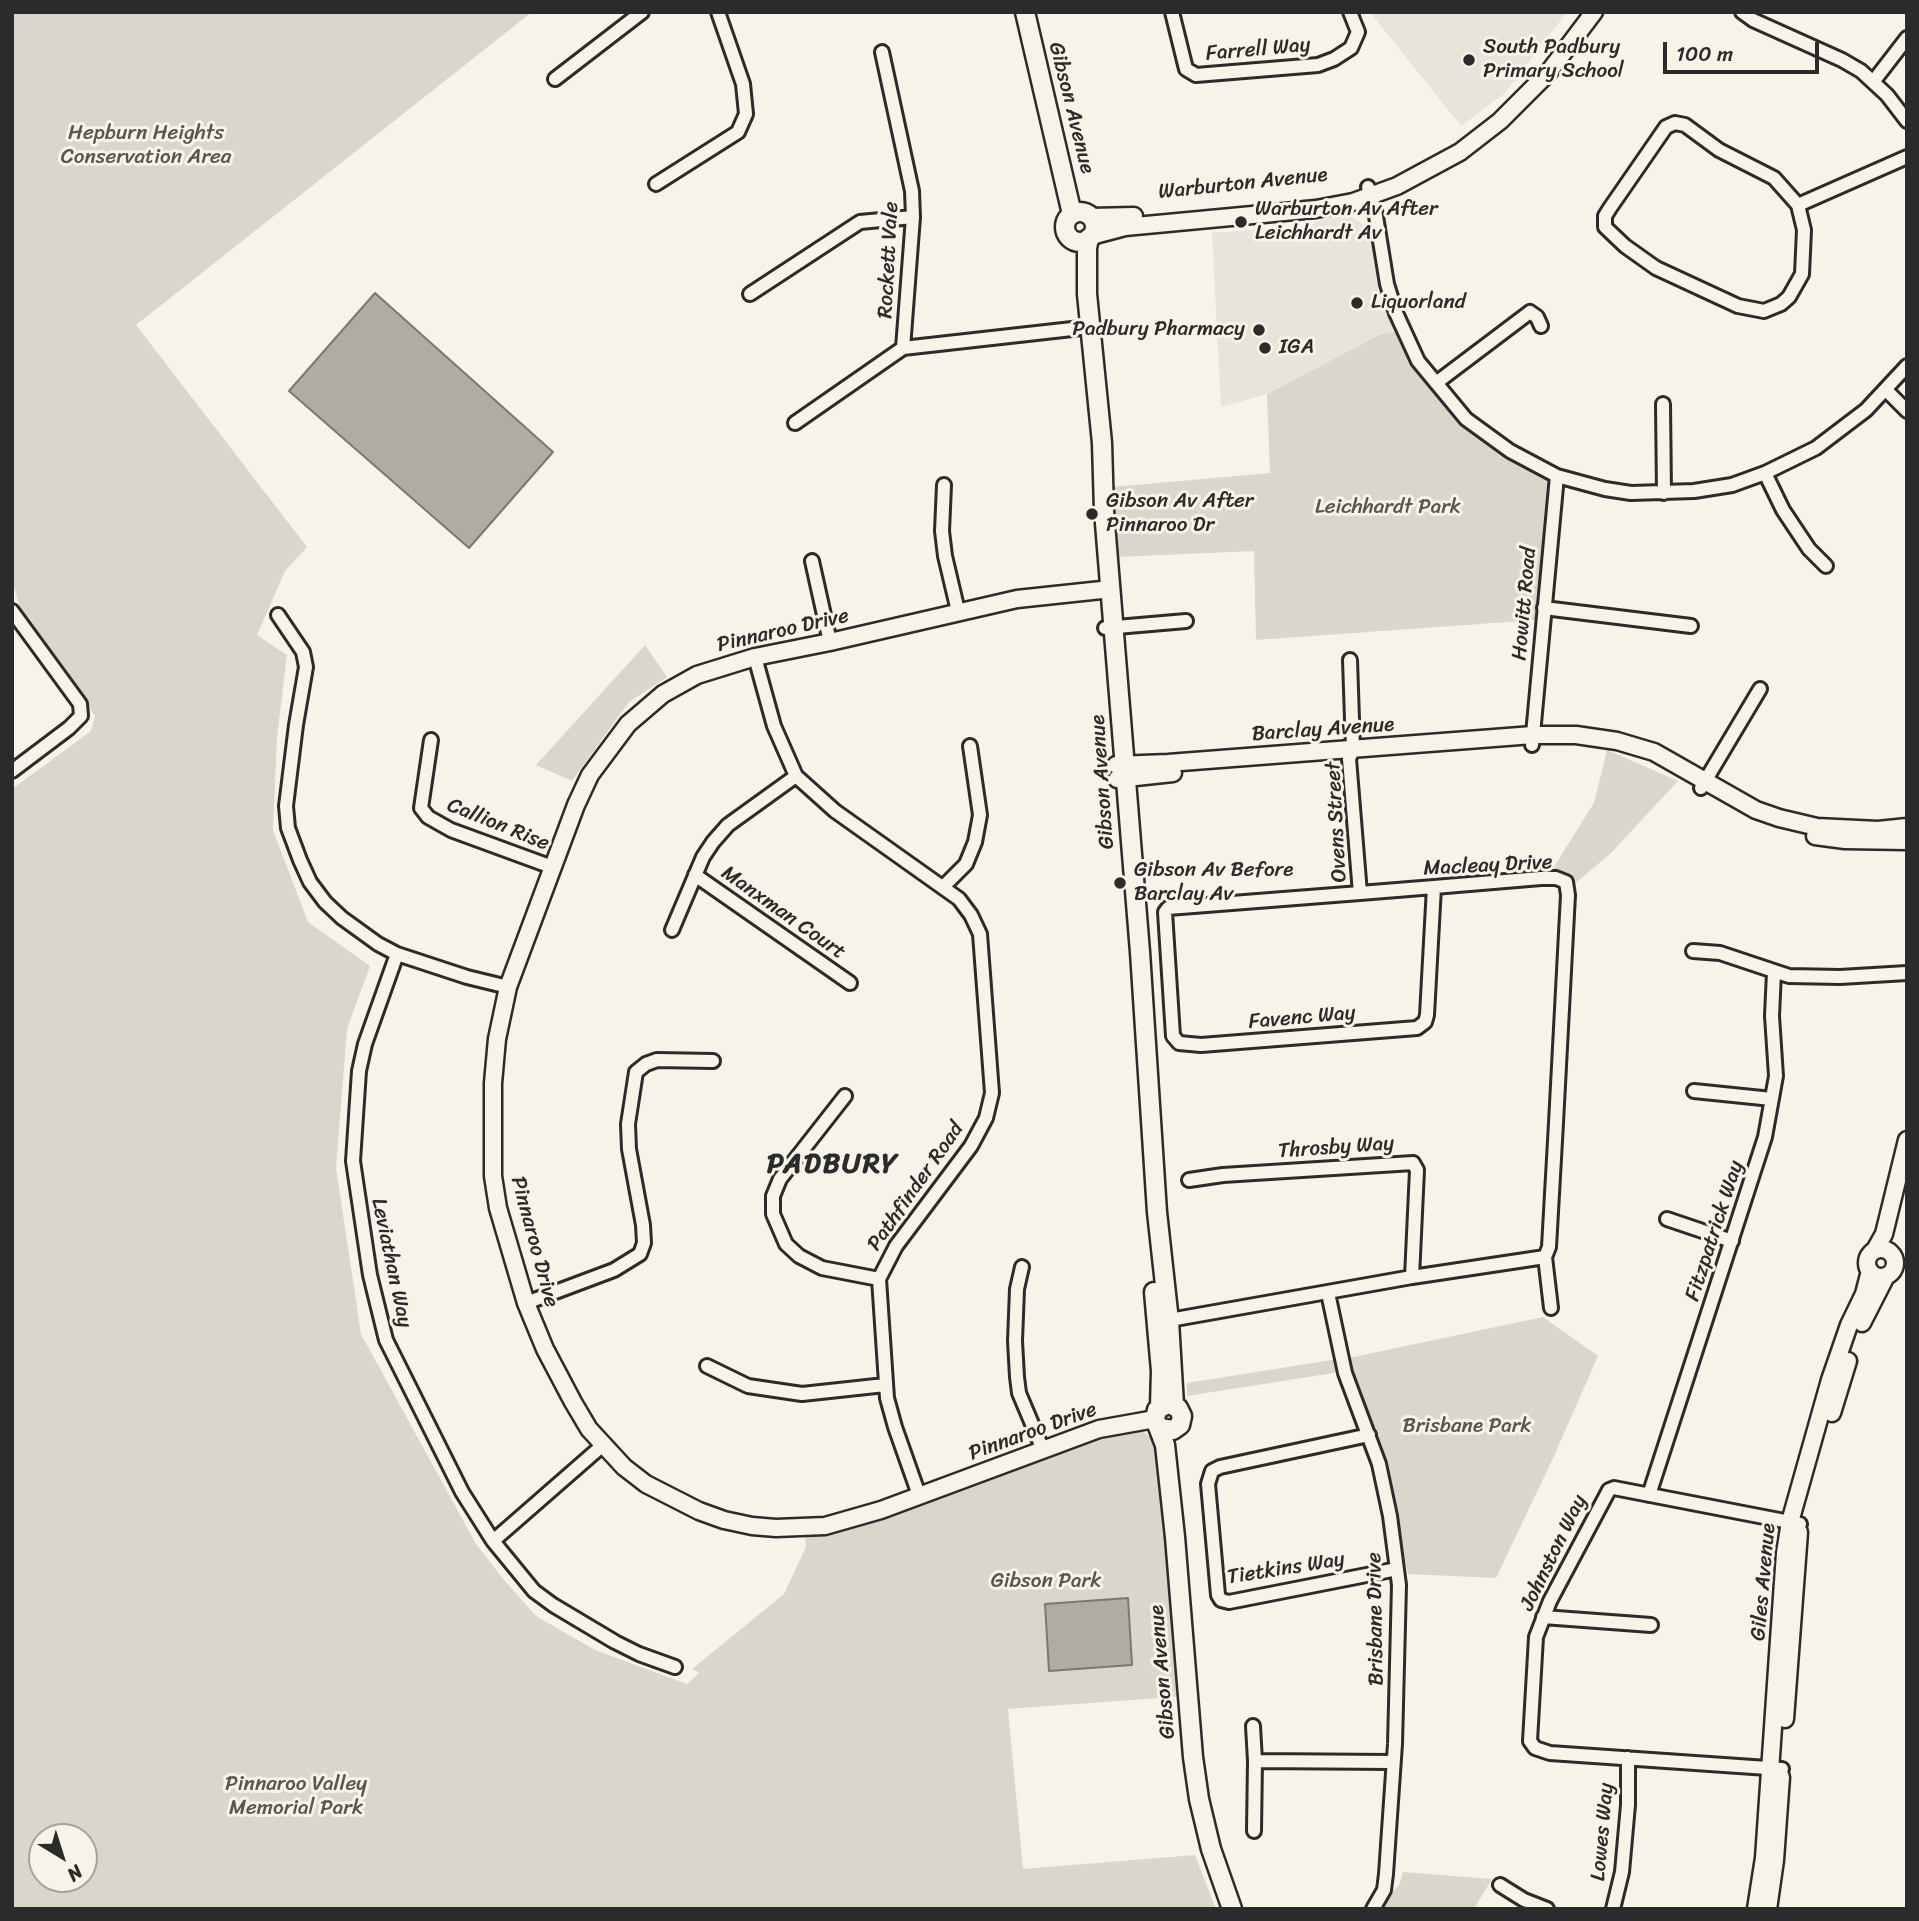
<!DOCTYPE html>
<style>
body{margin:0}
#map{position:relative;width:1919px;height:1921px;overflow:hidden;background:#f7f3e8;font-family:Sriracha,sans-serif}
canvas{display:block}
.frame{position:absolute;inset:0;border:14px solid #2b2b2b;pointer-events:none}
.north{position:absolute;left:28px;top:1823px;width:70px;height:70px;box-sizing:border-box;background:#f7f3e8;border:2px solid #a5a39c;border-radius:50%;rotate:142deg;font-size:19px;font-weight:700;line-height:28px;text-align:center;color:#2b2b2b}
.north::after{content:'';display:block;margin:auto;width:24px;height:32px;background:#2b2b2b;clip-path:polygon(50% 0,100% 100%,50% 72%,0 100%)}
.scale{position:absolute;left:1663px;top:42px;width:156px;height:32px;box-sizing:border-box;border:4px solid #2b2b2b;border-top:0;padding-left:9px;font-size:21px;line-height:24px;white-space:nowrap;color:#2b2b2b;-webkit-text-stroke:5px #f7f3e8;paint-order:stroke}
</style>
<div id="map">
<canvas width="1919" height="1921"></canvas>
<div class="frame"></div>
<div class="north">N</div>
<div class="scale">100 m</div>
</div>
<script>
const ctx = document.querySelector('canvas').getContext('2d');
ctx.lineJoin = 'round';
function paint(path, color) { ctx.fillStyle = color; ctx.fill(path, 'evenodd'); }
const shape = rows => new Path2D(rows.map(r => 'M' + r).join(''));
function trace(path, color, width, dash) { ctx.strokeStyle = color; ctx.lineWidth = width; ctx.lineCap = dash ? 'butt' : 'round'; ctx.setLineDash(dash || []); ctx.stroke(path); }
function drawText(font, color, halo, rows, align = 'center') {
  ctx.font = font + ' Sriracha,sans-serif'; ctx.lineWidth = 6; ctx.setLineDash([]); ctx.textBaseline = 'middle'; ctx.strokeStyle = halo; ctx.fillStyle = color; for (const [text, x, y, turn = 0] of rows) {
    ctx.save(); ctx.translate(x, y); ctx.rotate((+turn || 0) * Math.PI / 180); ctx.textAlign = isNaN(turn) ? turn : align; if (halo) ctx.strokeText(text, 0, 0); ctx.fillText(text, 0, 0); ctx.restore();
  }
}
paint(shape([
 [1370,12,1567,12,1505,93,1461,126],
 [1348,214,1366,227,1404,331,1381,334,1267,394,1221,407,1212,233,1280,228,1286,230,1311,226,1320,220]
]), '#e8e4da');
paint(shape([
 [12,12,532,12,136,325,307,547,285,571,257,635,287,655,277,737,273,830,308,922,370,966,347,1029,336,1168,361,1334,476,1544,504,1580,536,1616,595,1650,687,1684,699,1673,692,1669,784,1594,806,1547,805,1537,948,1485,1073,1443,1138,1427,1154,1441,1187,1696,1008,1709,1023,1869,1195,1855,1216,1909,12,1909,12,789,91,731,95,716,19,606,12,578],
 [42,1837,84,1837,84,1879,42,1879],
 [1404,331,1418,361,1494,440,1557,476,1536,620,1256,640,1254,551,1116,557,1112,487,1270,473,1267,394,1381,334],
 [645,645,667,677,629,702,572,781,536,765],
 [1607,750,1678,781,1610,854,1573,885,1547,878,1594,803],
 [1543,1317,1598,1356,1554,1456,1496,1578,1408,1574,1384,1465,1353,1398,1349,1358],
 [1338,1359,1340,1372,1187,1396,1187,1383],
 [1403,1872,1492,1879,1474,1909,1378,1909,1399,1885]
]), '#dad6cc');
const water = shape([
 [375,293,553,452,469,548,289,391,375,293],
 [1128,1598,1132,1665,1049,1671,1045,1604,1128,1598]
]);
paint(water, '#afaca4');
trace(water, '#7a7874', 2);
const minor = shape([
 [1172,12,1186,69,1196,75,1318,65,1334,59,1351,48,1358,32,1350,12],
 [1742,12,1753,20,1842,60,1861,71,1887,95,1907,121],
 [882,52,912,191,913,217,903,348],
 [555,79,642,12],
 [1873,82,1907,38],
 [1675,123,1685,125,1719,150,1774,178,1798,205,1804,230,1802,274,1789,297,1781,304,1764,311,1738,306,1656,268,1625,246,1605,227,1605,216,1610,208,1666,127,1675,123],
 [656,184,738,132,746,114,743,84,718,12],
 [1368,187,1375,210,1387,284,1396,313,1418,361,1466,419,1510,451,1557,476,1605,489,1631,493,1694,491,1732,485,1765,473,1816,448,1866,410,1907,366],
 [1798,205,1907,157],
 [750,294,860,222,913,217],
 [1436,383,1530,312,1537,317,1541,326],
 [1886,390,1907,411],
 [1663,404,1664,493],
 [795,423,903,348,1090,327],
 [1765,473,1783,510,1809,549,1826,566],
 [944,485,942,531,945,556,958,611],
 [812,561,830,642],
 [1544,608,1691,626],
 [12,611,80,704,81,716,69,728,12,771],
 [278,615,303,652,306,667,296,725,286,806,288,828,300,860,310,882,325,902,342,918,378,944,397,954,467,977,508,987],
 [1105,628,1186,621],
 [755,657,774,726,796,776,835,811,959,899,971,915,980,934,992,1093,986,1118,971,1146,896,1246,879,1279,887,1398,895,1427,919,1495],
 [1350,660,1353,749,1349,759,1360,893],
 [431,740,421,808,428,817,451,830,552,867],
 [1532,745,1557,476],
 [1701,788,1760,689],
 [695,875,850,983],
 [943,887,966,864,975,842,980,815,970,746],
 [672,930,703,857,713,842,728,825,796,776],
 [1693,951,1720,953,1789,976,1840,977,1907,973],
 [397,954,365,1044,359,1071,353,1161,370,1275,386,1340,462,1492,493,1541,603,1445],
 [1694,1091,1772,1099],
 [845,1096,780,1179,773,1196,773,1214,786,1244,799,1256,822,1268,879,1279],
 [1189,1180,1223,1175,1413,1163,1417,1170,1412,1277],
 [1667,1219,1732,1241],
 [1545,1257,1551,1308],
 [1022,1267,1017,1289,1015,1341,1017,1377,1019,1393,1043,1450],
 [1328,1293,1345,1373,1379,1464,1390,1516,1399,1585,1395,1744,1386,1874,1384,1890,1373,1909],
 [526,1303,614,1270,640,1254,644,1243,643,1225,629,1149,628,1124,636,1072,646,1064,657,1060,713,1061],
 [1164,1321,1412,1277,1545,1257,1549,1247,1556,1123,1568,895,1566,882,1556,878,1541,878,1434,887,1360,893,1168,908,1165,912,1173,1036,1179,1043,1201,1045,1417,1028,1425,1022,1427,1015,1434,887],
 [707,1366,748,1386,802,1394,885,1385],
 [1369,1435,1220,1467,1212,1471,1208,1484,1218,1595,1221,1600,1229,1602,1397,1569],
 [1649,1495,1765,1137,1776,1076,1772,1016,1774,972],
 [493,1541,534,1591,553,1605,615,1642,639,1654,675,1667],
 [1543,1617,1651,1625],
 [1253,1726,1255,1761,1254,1831],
 [1255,1761,1393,1762],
 [1782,1769,1550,1753,1535,1748,1530,1741,1536,1637,1550,1601,1609,1490,1614,1488,1800,1524],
 [1500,1885,1524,1900,1547,1909],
 [1613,1909,1622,1872,1628,1805,1628,1758]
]);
const tertiary = shape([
 [1091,217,1134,216],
 [1091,236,1125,227,1316,209,1353,202,1397,186,1460,152,1500,121,1548,73,1594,12],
 [1111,589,1017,599,830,642,755,657,697,675,663,694,628,724,590,775,576,805,508,987,497,1039,493,1083,493,1176,498,1208,526,1303,545,1349,573,1402,589,1429,624,1467,646,1484,699,1511,724,1520,752,1526,776,1528,825,1526,881,1510,1099,1429,1155,1419],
 [1116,765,1168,763,1533,735,1576,735,1617,741,1654,752,1756,810,1779,818,1817,827,1878,830,1907,827],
 [1117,779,1173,773],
 [1815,836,1845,840,1907,841],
 '1867 1263a14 14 0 1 1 28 0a14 14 0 1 1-28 0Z',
 [1875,1250,1884,1234,1907,1140],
 [1862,1323,1886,1276],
 [1832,1413,1848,1361],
 [1785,1719,1799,1532],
 [1756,1909,1764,1858,1785,1553,1790,1522,1830,1380,1849,1325,1864,1294,1870,1271],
 [1768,1909,1775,1860,1781,1777]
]);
const secondary = shape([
 [1025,12,1072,214],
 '1065 227a15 15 0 1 1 30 0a15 15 0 1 1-30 0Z',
 [1089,238,1087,248,1087,294,1102,443,1104,511,1140,952,1157,1212,1169,1321,1174,1405],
 [1154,1292,1161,1371,1160,1407],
 [1160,1428,1173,1430,1180,1425,1182,1416,1178,1408,1169,1404,1165,1405,1157,1410,1155,1419,1165,1445,1175,1537,1193,1757,1199,1799,1211,1849,1232,1909]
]);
trace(minor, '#2b2b2b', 18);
trace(tertiary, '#2b2b2b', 21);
trace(secondary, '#2b2b2b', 23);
trace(minor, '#f7f3e8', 12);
trace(tertiary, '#f7f3e8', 16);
trace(secondary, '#f7f3e8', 18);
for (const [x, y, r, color] of [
 [1469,60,7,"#2b2b2b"],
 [1241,222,7,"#2b2b2b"],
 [1357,303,7,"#2b2b2b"],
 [1259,330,7,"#2b2b2b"],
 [1265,348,7,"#2b2b2b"],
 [1092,514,7,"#2b2b2b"],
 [1120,883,7,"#2b2b2b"]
]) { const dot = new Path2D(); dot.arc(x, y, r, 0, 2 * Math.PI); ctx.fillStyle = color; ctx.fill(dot); trace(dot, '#f7f3e8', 2.5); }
drawText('21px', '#2b2b2b', '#f7f3e8', [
 ["South Padbury",1483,48],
 ["Primary School",1483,72],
 ["Warburton Av After",1255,210],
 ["Leichhardt Av",1255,234],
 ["Liquorland",1371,303],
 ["Padbury Pharmacy",1245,330,"right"],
 ["IGA",1279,348],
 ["Gibson Av After",1106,502],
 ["Pinnaroo Dr",1106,526],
 ["Gibson Av Before",1134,871],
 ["Barclay Av",1134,895]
], 'left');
drawText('21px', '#2b2b2b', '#f7f3e8', [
 ["Farrell Way",1258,50,-5],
 ["Gibson Avenue",1071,108,76],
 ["Warburton Avenue",1243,184,-6],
 ["Rockett Vale",889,260,-87],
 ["Howitt Road",1525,604,-85],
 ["Pinnaroo Drive",783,631,-13],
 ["Barclay Avenue",1323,730,-4],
 ["Gibson Avenue",1103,782,-94],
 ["Ovens Street",1337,822,-93],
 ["Callion Rise",498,825,22],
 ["Macleay Drive",1488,866,-3],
 ["Manxman Court",783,913,35],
 ["Favenc Way",1302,1018,-5],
 ["Throsby Way",1336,1148,-4],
 ["Pathfinder Road",916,1187,-55],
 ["Fitzpatrick Way",1715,1231,-72],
 ["Pinnaroo Drive",534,1242,75],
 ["Leviathan Way",391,1263,78],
 ["Pinnaroo Drive",1033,1432,-20],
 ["Johnston Way",1554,1553,-64],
 ["Tietkins Way",1286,1569,-9],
 ["Giles Avenue",1764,1582,-85],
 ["Brisbane Drive",1376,1619,-91],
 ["Gibson Avenue",1163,1672,-95],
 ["Lowes Way",1603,1832,-85]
]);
drawText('21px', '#575653', '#f7f3e8', [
 ["Hepburn Heights",146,134],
 ["Conservation Area",146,158],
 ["Leichhardt Park",1388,508],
 ["Brisbane Park",1467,1427],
 ["Gibson Park",1046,1582],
 ["Pinnaroo Valley",296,1785],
 ["Memorial Park",296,1809]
]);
ctx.letterSpacing = '2px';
drawText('bold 28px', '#2b2b2b', '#f7f3e8', [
 ["PADBURY",833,1165]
]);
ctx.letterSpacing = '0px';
</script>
